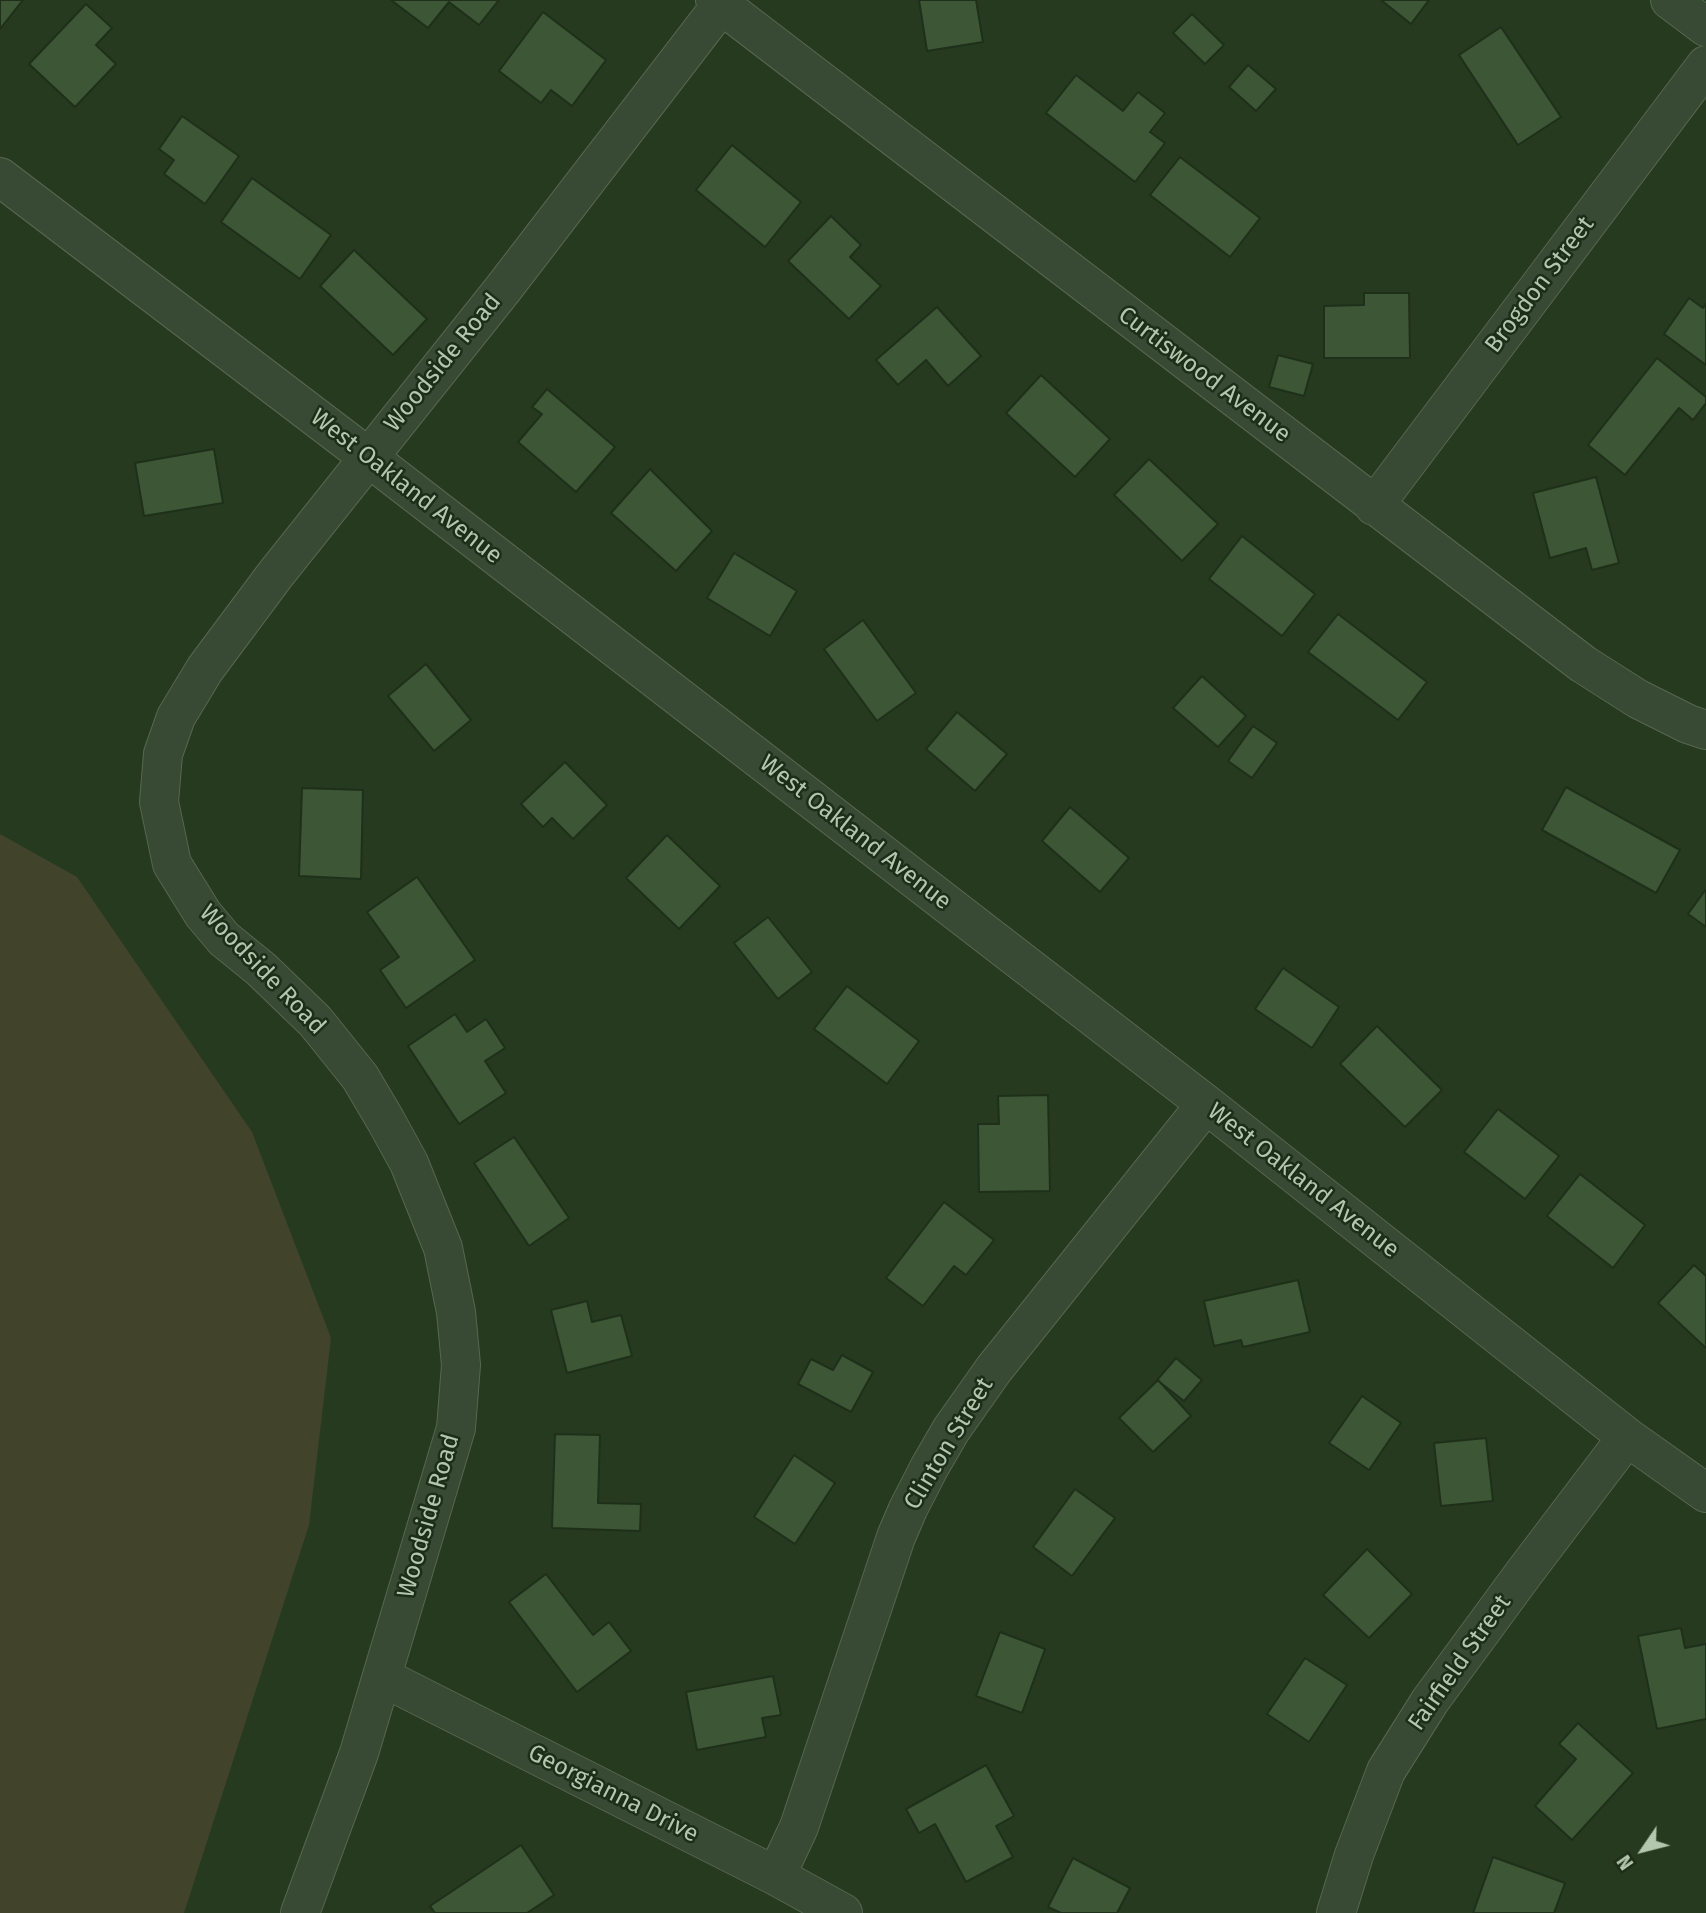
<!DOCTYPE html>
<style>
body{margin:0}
#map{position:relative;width:1706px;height:1913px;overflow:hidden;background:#253a1f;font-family:"Fira Sans",sans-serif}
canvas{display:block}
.north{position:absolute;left:1608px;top:1815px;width:70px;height:70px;-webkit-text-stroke:5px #1d2e18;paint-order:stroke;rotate:235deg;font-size:19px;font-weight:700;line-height:28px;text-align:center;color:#b2c7ad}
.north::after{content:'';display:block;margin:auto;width:24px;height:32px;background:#b2c7ad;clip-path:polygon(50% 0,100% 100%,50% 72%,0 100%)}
</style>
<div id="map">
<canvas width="1706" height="1913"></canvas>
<div class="north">N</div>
</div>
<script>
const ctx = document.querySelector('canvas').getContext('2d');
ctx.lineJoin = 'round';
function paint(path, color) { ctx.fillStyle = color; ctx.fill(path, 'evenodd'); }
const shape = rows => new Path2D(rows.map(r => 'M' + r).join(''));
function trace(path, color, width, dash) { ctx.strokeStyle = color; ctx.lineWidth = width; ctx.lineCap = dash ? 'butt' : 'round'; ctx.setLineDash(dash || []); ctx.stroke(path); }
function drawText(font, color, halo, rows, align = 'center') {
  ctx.font = font + ' "Fira Sans",sans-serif'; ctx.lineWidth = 5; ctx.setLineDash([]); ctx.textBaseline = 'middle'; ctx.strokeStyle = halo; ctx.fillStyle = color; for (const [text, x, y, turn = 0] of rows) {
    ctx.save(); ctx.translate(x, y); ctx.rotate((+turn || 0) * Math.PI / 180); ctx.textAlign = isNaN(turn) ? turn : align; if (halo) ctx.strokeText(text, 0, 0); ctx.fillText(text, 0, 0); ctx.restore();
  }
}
paint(shape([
 [0,834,77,877,252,1132,331,1338,309,1525,184,1913,0,1913]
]), '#41442a');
const building = shape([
 [0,0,23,0,0,29,0,0],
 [391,0,499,0,479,25,449,2,428,28,391,0],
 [919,0,976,0,983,42,927,51,919,0],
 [1381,0,1429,0,1411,24,1381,0],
 [86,4,112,28,96,45,116,64,75,107,29,64,86,4],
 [543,12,606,60,572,106,551,90,541,103,499,71,543,12],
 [1192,14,1224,45,1205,64,1173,33,1192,14],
 [1501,27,1561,117,1518,145,1459,55,1501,27],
 [1248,65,1276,89,1256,111,1229,87,1248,65],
 [1076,75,1123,111,1138,92,1165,113,1150,132,1165,143,1135,182,1046,113,1076,75],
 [182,116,239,156,205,204,164,174,174,160,159,149,182,116],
 [732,145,801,202,765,247,696,190,732,145],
 [1180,157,1260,218,1230,257,1150,195,1180,157],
 [252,178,331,235,300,279,221,222,252,178],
 [831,216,861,245,850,257,881,286,849,319,788,261,831,216],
 [354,250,427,319,393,355,320,286,354,250],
 [1364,293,1409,293,1410,358,1324,358,1324,306,1364,305,1364,293],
 [1689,298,1703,308,1706,304,1706,365,1664,334,1689,298],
 [937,307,981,356,948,386,926,360,898,385,876,360,937,307],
 [1278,355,1313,364,1304,396,1269,387,1278,355],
 [1657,358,1706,397,1706,403,1693,420,1679,408,1625,475,1588,445,1657,358],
 [1041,375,1110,439,1075,477,1006,413,1041,375],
 [547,389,615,447,576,492,518,442,542,414,532,407,547,389],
 [214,449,223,503,144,516,135,463,214,449],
 [1149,459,1218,524,1182,561,1114,495,1149,459],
 [650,469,712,531,676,571,611,513,650,469],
 [1596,477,1619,563,1592,570,1586,548,1550,558,1533,493,1596,477],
 [1242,536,1315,594,1282,636,1209,579,1242,536],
 [734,553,797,591,770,636,707,598,734,553],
 [1338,614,1427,682,1398,720,1308,652,1338,614],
 [863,620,916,693,877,721,824,649,863,620],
 [426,664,471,720,434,751,388,696,426,664],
 [1202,676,1246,716,1218,747,1173,708,1202,676],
 [957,712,1007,754,975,791,926,749,957,712],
 [1253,726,1277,743,1252,778,1228,761,1253,726],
 [565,762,607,805,573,839,552,818,543,827,521,804,565,762],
 [1566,787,1680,850,1656,893,1542,830,1566,787],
 [302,788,363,790,361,879,299,876,302,788],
 [1070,807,1129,858,1100,892,1042,841,1070,807],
 [667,835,720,886,679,929,626,878,667,835],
 [417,877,475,960,406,1008,380,970,399,957,367,912,417,877],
 [1706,889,1706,927,1688,914,1706,889],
 [768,917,812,972,778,999,734,943,768,917],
 [1283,968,1339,1007,1312,1048,1255,1009,1283,968],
 [847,986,919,1041,887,1084,814,1029,847,986],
 [455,1014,467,1032,486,1019,505,1048,485,1061,506,1093,459,1124,408,1046,455,1014],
 [1377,1026,1442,1090,1405,1127,1340,1064,1377,1026],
 [1048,1095,1050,1191,979,1192,978,1124,999,1124,998,1096,1048,1095],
 [1498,1109,1559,1156,1525,1199,1464,1152,1498,1109],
 [514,1137,569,1218,529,1246,474,1163,514,1137],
 [1580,1174,1645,1225,1613,1268,1547,1216,1580,1174],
 [944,1202,994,1240,966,1275,954,1266,923,1306,886,1278,944,1202],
 [1694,1265,1706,1276,1706,1348,1658,1303,1694,1265],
 [1298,1280,1310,1332,1243,1347,1241,1340,1214,1346,1204,1301,1298,1280],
 [587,1301,592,1322,621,1315,632,1356,567,1373,551,1310,587,1301],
 [842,1355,873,1372,851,1412,798,1384,811,1359,833,1370,842,1355],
 [1176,1358,1202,1380,1184,1401,1157,1380,1176,1358],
 [1158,1380,1191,1416,1153,1452,1119,1418,1158,1380],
 [1362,1396,1401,1423,1369,1470,1329,1443,1362,1396],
 [555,1434,600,1435,598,1503,641,1504,640,1531,552,1528,555,1434],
 [1486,1438,1493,1501,1441,1506,1434,1443,1486,1438],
 [794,1455,835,1483,795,1544,754,1517,794,1455],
 [1075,1489,1115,1518,1072,1576,1033,1547,1075,1489],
 [1367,1549,1412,1594,1369,1638,1323,1595,1367,1549],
 [546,1574,593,1635,609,1622,631,1651,577,1692,509,1602,546,1574],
 [1681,1628,1685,1648,1706,1644,1706,1719,1657,1729,1638,1636,1681,1628],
 [1000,1632,1045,1649,1022,1713,976,1696,1000,1632],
 [1305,1658,1347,1685,1309,1742,1267,1714,1305,1658],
 [773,1676,781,1715,762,1718,766,1737,697,1750,686,1692,773,1676],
 [1578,1723,1633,1773,1572,1840,1535,1806,1576,1759,1559,1744,1578,1723],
 [986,1765,1014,1816,996,1826,1013,1857,966,1882,935,1824,919,1833,906,1809,986,1765],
 [521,1845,554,1895,527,1913,435,1913,430,1906,521,1845],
 [1493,1857,1565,1883,1554,1913,1473,1913,1493,1857],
 [1073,1858,1130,1888,1117,1913,1061,1913,1048,1907,1073,1858]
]);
paint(building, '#3d5635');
trace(building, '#1f301a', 2);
const minor = shape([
 [715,0,1583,664,1638,699,1688,724,1706,730],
 [1670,0,1706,27],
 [0,177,368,457,1206,1104,1627,1437,1706,1493],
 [1374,506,1706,65],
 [382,1677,776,1876,843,1913],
 [776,1876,799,1827,896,1537,908,1509,929,1468,951,1430,994,1369,1206,1104],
 [300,1913,359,1753,456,1428,461,1365,456,1312,443,1248,409,1163,386,1121,360,1077,315,1021,261,969,224,939,203,914,172,864,159,802,163,754,176,717,205,669,275,575,503,289,725,0],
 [1336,1913,1354,1855,1386,1771,1430,1701,1524,1573,1627,1437]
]);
trace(minor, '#556850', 40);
trace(minor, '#384a33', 38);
drawText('24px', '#b2c7ad', '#1d2e18', [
 ["Brogdon Street",1540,285,-53],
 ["Woodside Road",443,363,-51],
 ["Curtiswood Avenue",1204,375,37],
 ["West Oakland Avenue",406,487,38],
 ["West Oakland Avenue",855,833,38],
 ["Woodside Road",262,970,46],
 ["West Oakland Avenue",1303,1181,38],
 ["Clinton Street",949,1444,-59],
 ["Woodside Road",429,1516,-74],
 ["Fairfield Street",1460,1663,-55],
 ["Georgianna Drive",613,1794,27]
]);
</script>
